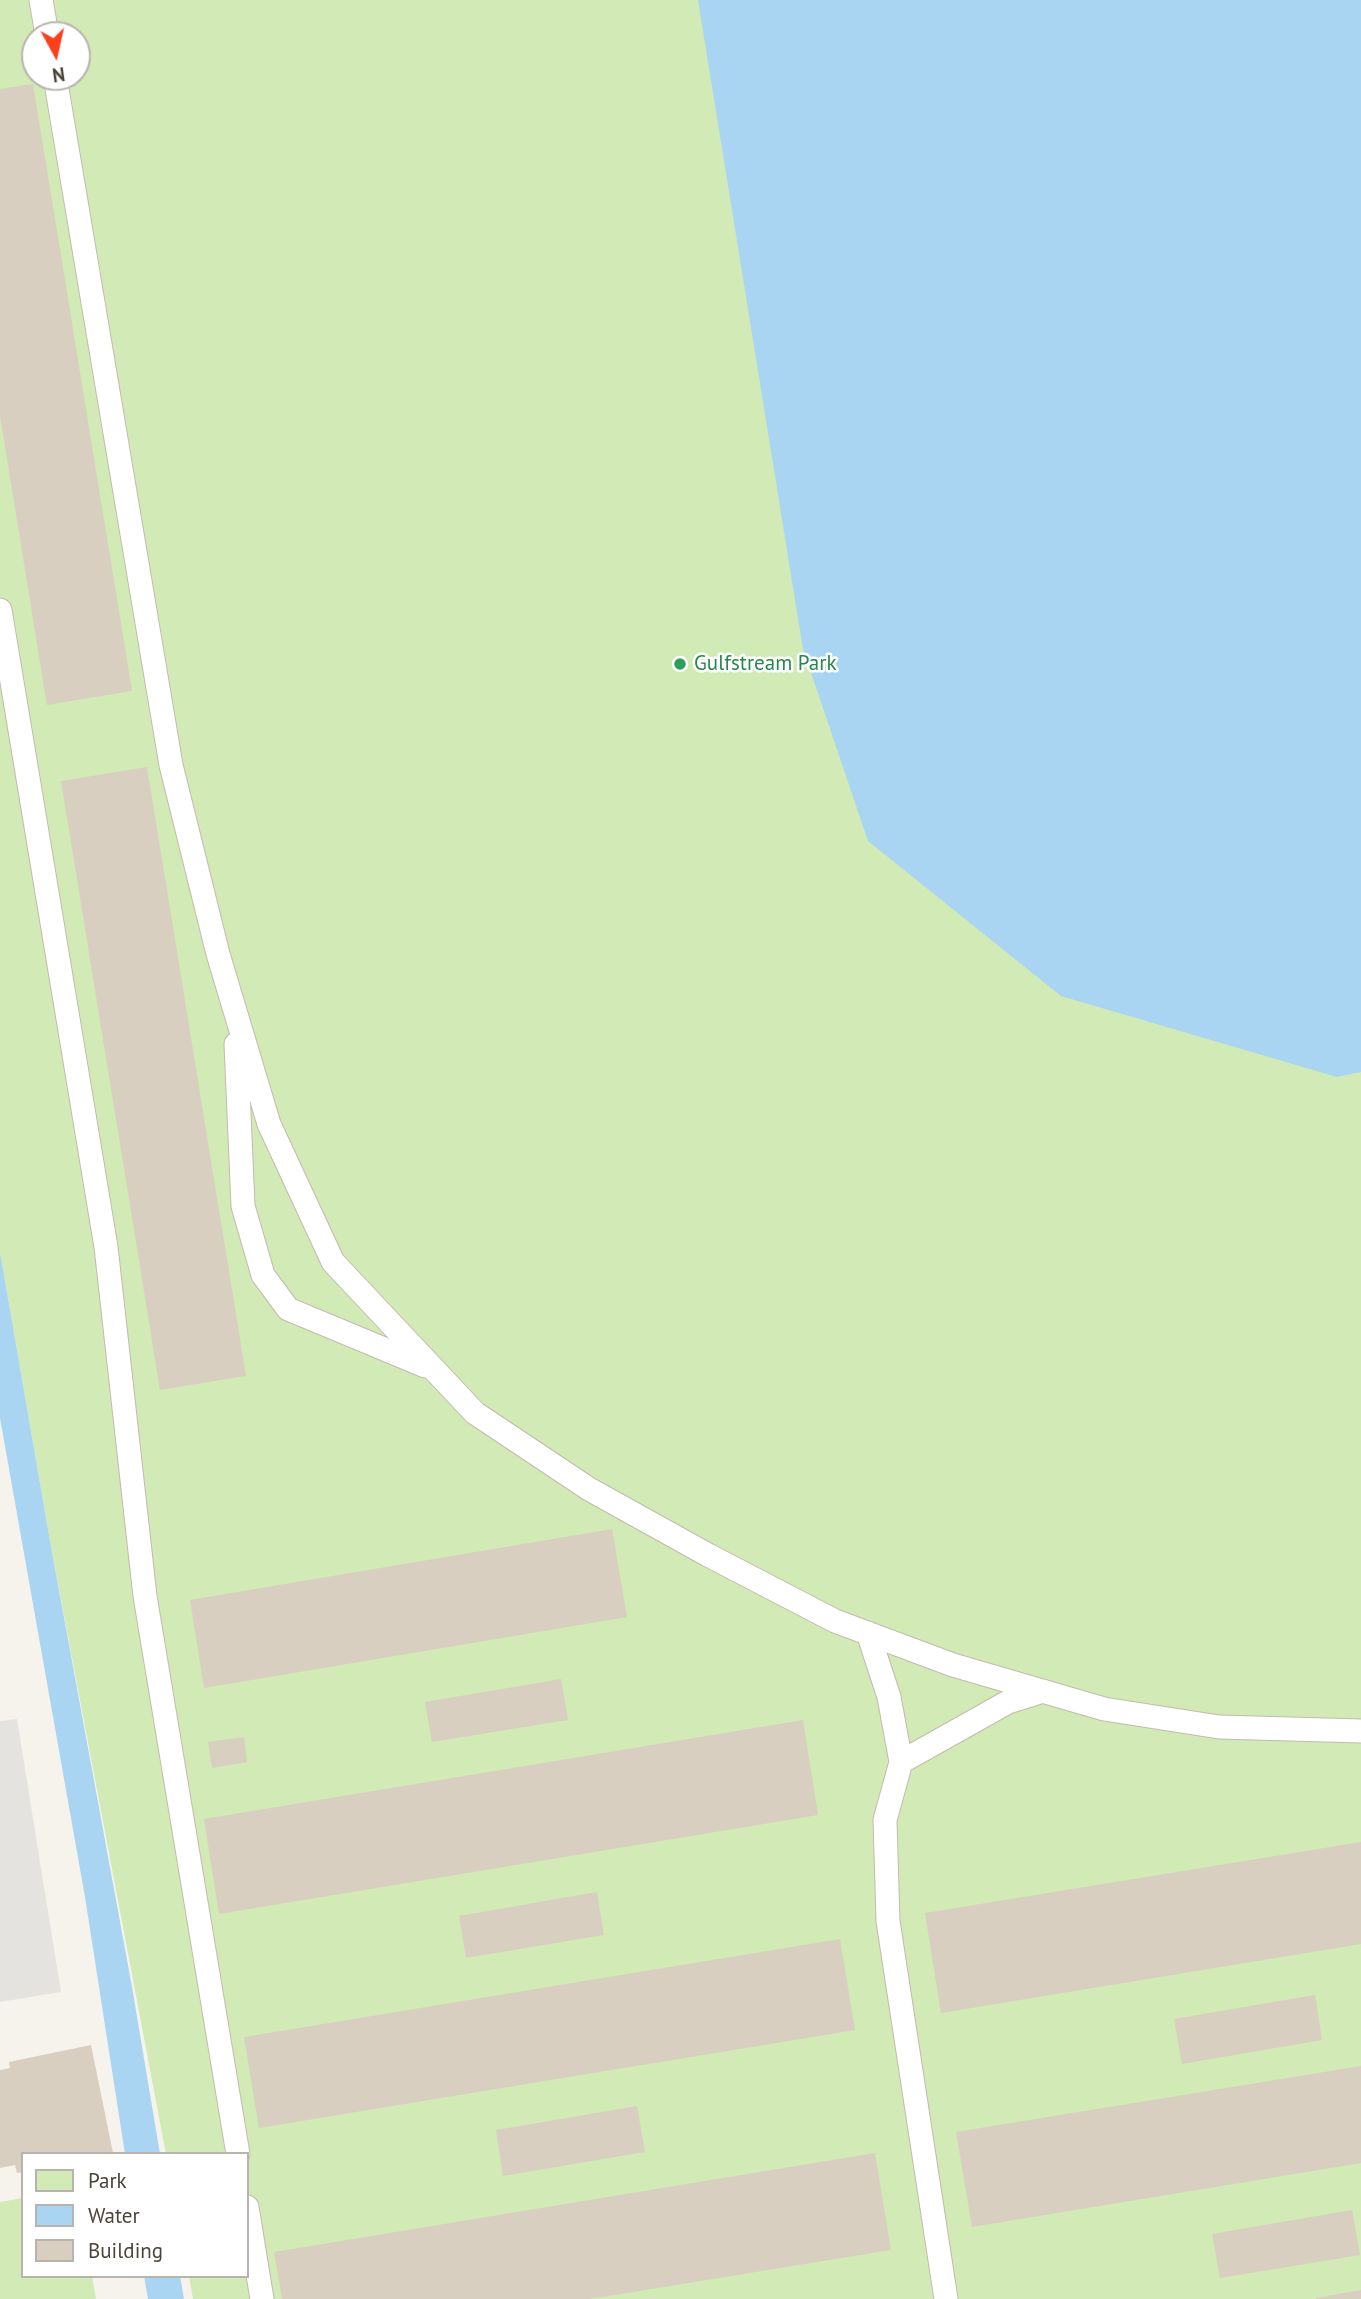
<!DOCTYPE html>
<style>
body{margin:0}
#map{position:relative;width:1361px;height:2299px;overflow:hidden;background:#f6f3ec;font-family:"PT Sans",sans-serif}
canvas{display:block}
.legend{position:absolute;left:21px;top:2152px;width:228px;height:126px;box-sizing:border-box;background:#fff;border:2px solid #b7b4b0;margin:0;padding:9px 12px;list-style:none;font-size:21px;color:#4b4439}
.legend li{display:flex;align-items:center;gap:14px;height:35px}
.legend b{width:35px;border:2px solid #b7b4b0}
.north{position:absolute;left:21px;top:21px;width:70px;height:70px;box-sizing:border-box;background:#fff;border:2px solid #b7b4b0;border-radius:50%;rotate:172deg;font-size:19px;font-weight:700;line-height:28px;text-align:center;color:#4b4439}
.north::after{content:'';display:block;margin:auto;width:24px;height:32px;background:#fc3f1d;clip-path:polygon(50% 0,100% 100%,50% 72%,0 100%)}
</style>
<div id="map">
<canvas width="1361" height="2299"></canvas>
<ul class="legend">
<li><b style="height:19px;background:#d2eab5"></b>Park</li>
<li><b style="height:19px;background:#a9d4f2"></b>Water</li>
<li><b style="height:19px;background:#d8cfc1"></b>Building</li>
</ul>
<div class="north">N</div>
</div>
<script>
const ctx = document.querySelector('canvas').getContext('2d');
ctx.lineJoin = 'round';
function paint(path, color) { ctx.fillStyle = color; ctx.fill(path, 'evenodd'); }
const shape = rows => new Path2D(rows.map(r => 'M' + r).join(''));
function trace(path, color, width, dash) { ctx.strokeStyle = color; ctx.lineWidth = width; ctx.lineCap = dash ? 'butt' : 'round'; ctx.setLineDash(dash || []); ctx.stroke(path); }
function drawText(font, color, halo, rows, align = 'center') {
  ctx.font = font + ' "PT Sans",sans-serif'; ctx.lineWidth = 5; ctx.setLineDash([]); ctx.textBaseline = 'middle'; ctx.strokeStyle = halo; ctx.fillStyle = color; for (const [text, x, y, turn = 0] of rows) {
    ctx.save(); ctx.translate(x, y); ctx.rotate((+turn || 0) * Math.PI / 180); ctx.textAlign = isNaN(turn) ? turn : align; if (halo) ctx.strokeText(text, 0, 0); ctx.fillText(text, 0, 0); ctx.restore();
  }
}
paint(shape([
 [0,0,1361,0,1361,2299,193,2299,189,2276,247,2276,247,2154,166,2154,51,1547,0,1252],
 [35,35,77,35,77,77,35,77],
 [23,2198,23,2276,92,2276,96,2299,0,2299,0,2202]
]), '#d2eab5');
paint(shape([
 [17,1719,61,1992,0,2002,0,1721]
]), '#e5e3e0');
paint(shape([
 [698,0,1361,0,1361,1072,1337,1077,1061,996,868,841,803,649],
 [0,1252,51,1547,132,1987,160,2154,125,2154,85,1897,0,1418],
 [144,2276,180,2276,184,2299,148,2299]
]), '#a9d4f2');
paint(shape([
 [33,84,132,691,47,705,0,416,0,89],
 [147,767,246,1376,160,1390,61,781],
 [612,1529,627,1617,204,1688,190,1600],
 [561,1679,568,1720,432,1742,425,1702],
 [803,1720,818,1815,219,1914,204,1819],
 [244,1737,247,1762,212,1768,208,1742],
 [1361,1842,1361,1944,941,2013,925,1913],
 [597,1892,604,1935,466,1958,459,1916],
 [840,1939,855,2030,259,2128,244,2037],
 [1315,1995,1322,2040,1182,2064,1174,2019],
 [91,2045,113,2153,23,2154,23,2172,17,2173,15,2165,0,2168,0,2070,10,2068,9,2062],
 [1361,2066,1361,2163,972,2227,956,2132],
 [637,2106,645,2152,503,2176,496,2130],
 [875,2153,891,2250,590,2299,282,2299,274,2252],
 [1352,2210,1360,2255,1220,2278,1212,2234],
 [1361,2290,1361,2299,1316,2299,1316,2298]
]), '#d8cfc1');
const lane = shape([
 [41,0,47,35],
 [55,77,171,765,218,954,269,1124,333,1262,475,1413,589,1489,708,1555,835,1621,953,1665,1104,1709,1219,1727,1361,1731],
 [0,610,106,1247,145,1596,238,2154],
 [236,1044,243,1206,263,1275,288,1309,425,1366],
 [868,1633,889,1697,901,1762,885,1820,888,1921,946,2299],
 [901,1762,1008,1702,1043,1691],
 [247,2207,262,2299]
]);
trace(lane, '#c2bbae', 25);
trace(lane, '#fff', 23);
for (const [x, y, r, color] of [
 [680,664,7,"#2e9e5b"]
]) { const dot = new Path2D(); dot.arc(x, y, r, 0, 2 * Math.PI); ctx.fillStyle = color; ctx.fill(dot); trace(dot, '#fff', 2.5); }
drawText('21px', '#27864d', '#fff', [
 ["Gulfstream Park",694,664]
], 'left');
</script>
